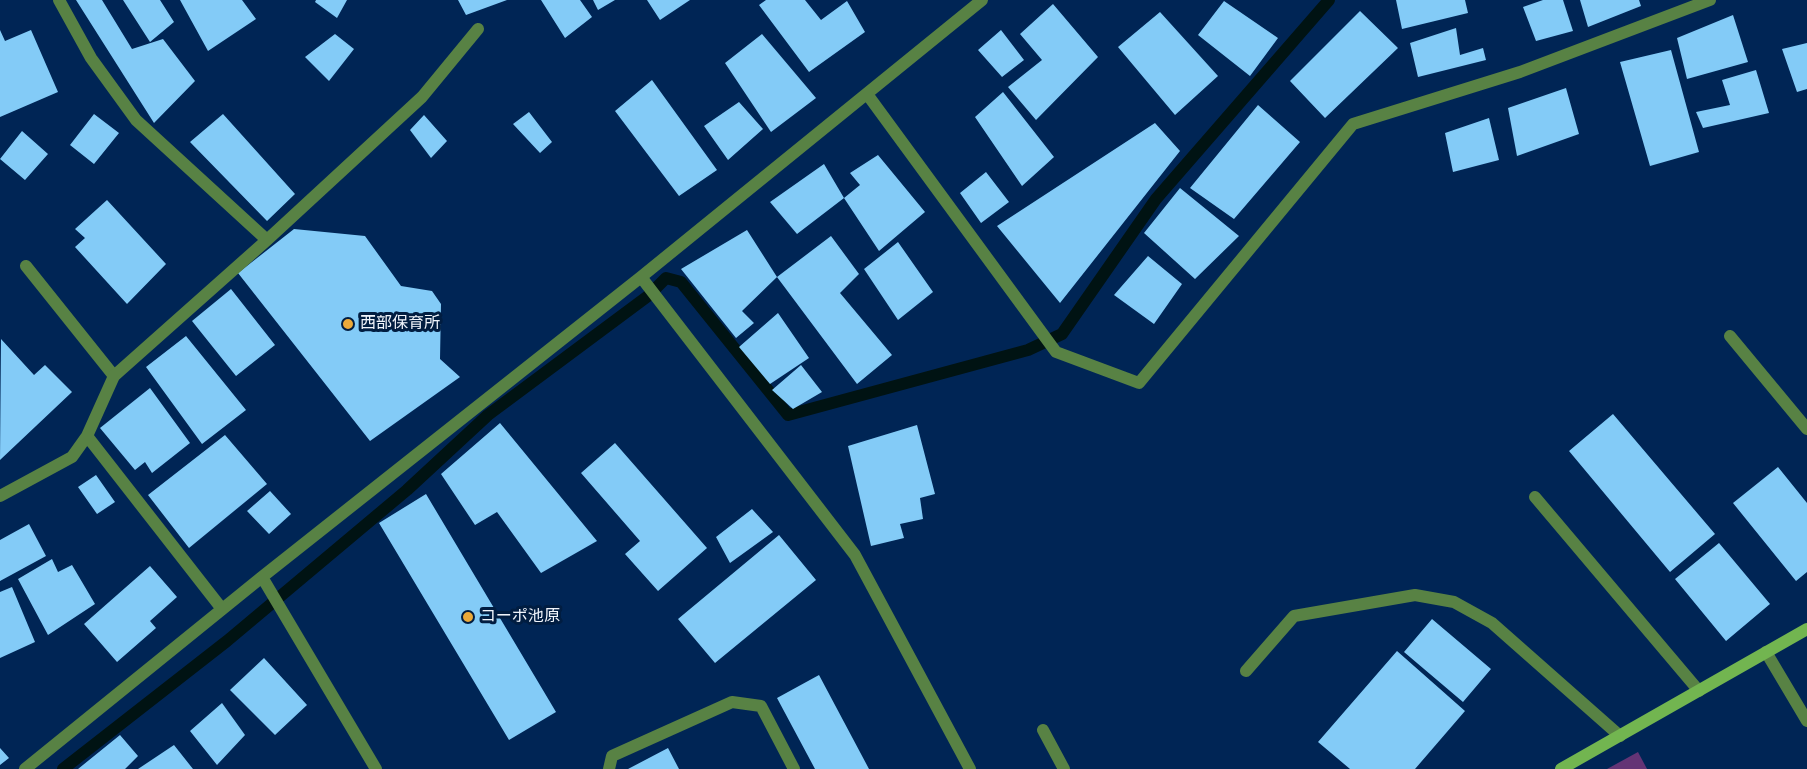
<!DOCTYPE html>
<meta charset="utf-8">
<style>
body{margin:0}
canvas{display:block;background:#002555}
</style>
<canvas width="1807" height="769"></canvas>
<script>
const ctx = document.querySelector('canvas').getContext('2d');
ctx.lineJoin = 'round';
function paint(path, color) { ctx.fillStyle = color; ctx.fill(path, 'evenodd'); }
const shape = rows => new Path2D(rows.map(r => 'M' + r).join(''));
function trace(path, color, width, dash) { ctx.strokeStyle = color; ctx.lineWidth = width; ctx.lineCap = dash ? 'butt' : 'round'; ctx.setLineDash(dash || []); ctx.stroke(path); }
function drawText(font, color, halo, rows, align = 'center') {
  ctx.font = font + ' "Source Serif 4","Noto Sans JP",serif'; ctx.lineWidth = 6; ctx.setLineDash([]); ctx.textBaseline = 'middle'; ctx.strokeStyle = halo; ctx.fillStyle = color; for (const [text, x, y, turn = 0] of rows) {
    ctx.save(); ctx.translate(x, y); ctx.rotate((+turn || 0) * Math.PI / 180); ctx.textAlign = isNaN(turn) ? turn : align; if (halo) ctx.strokeText(text, 0, 0); ctx.fillText(text, 0, 0); ctx.restore();
  }
}
paint(shape([
 [1638,752,1647,769,1607,769]
]), '#643475');
trace(shape([
 [63,769,227,641,407,490,488,415,648,296,666,278,681,282,788,415,1028,350,1062,334,1156,199,1329,0]
]), '#001313', 12);
paint(shape([
 [76,0,102,0,132,49,163,39,195,81,154,123],
 [123,0,160,0,174,22,150,42],
 [180,0,242,0,256,19,208,51],
 [316,0,347,0,337,18,315,2],
 [458,0,507,0,466,15],
 [541,0,580,0,592,17,565,38],
 [593,0,615,0,598,10],
 [647,0,690,0,660,20],
 [766,0,805,0,821,20,847,1,865,32,809,72,759,5],
 [1396,0,1465,0,1468,13,1402,29],
 [1543,0,1563,0,1573,31,1536,41,1523,7],
 [1580,0,1639,0,1641,6,1588,27],
 [1224,1,1278,38,1250,76,1198,35],
 [1053,4,1098,57,1036,120,1008,87,1042,60,1020,34],
 [1360,11,1398,48,1325,118,1290,81],
 [1160,12,1218,76,1175,115,1118,47],
 [1733,15,1748,62,1687,79,1677,38],
 [1456,28,1460,55,1483,48,1486,60,1418,77,1410,43],
 [0,30,5,41,31,30,58,92,0,117],
 [1001,30,1024,60,1002,77,978,50],
 [335,34,354,49,329,81,305,57],
 [762,34,816,98,771,132,725,63],
 [1807,43,1807,89,1797,92,1782,49],
 [1671,50,1699,152,1650,166,1620,62],
 [1756,70,1769,113,1703,128,1696,112,1730,105,1722,80],
 [652,80,717,170,679,196,615,111],
 [1566,88,1579,134,1517,156,1508,108],
 [1003,92,1054,157,1022,186,975,117],
 [739,102,763,129,728,160,704,126],
 [1258,105,1300,142,1234,219,1190,188],
 [529,112,552,142,540,153,513,124],
 [94,114,119,133,94,164,70,145],
 [223,114,295,194,267,221,190,142],
 [424,115,447,141,431,158,410,130],
 [1489,118,1499,160,1453,172,1445,133],
 [1155,123,1180,151,1060,303,997,226],
 [22,131,48,154,25,180,0,159],
 [878,155,925,212,879,251,844,198,860,185,850,173],
 [824,164,844,198,797,234,770,202],
 [986,172,1009,202,981,223,960,193],
 [1180,188,1239,236,1195,279,1144,233],
 [107,200,166,264,127,304,75,247,85,238,75,229],
 [294,229,365,236,401,286,432,291,441,304,440,359,460,377,370,441,238,273],
 [747,230,777,277,831,236,859,274,840,293,892,355,857,384,777,277,742,311,754,323,736,338,681,269],
 [898,242,933,292,898,320,864,269],
 [1148,256,1182,284,1154,324,1114,295],
 [231,289,275,345,236,376,192,321],
 [778,313,809,358,770,384,739,347],
 [186,336,246,410,202,444,146,367],
 [1,339,34,375,45,365,72,392,0,460],
 [801,365,822,392,793,409,772,390],
 [150,388,190,443,152,473,145,462,135,470,100,428],
 [1613,414,1715,534,1670,572,1569,451],
 [500,423,597,541,541,573,497,512,475,525,441,474],
 [917,425,935,494,920,498,923,519,900,524,904,538,871,546,848,446],
 [225,435,267,484,189,548,148,495],
 [615,443,707,548,658,591,625,554,640,541,581,473],
 [1778,467,1807,503,1807,572,1796,581,1733,503],
 [96,475,115,502,97,514,78,487],
 [270,491,291,514,269,534,247,511],
 [426,494,556,712,509,740,379,523],
 [752,509,773,532,730,563,716,537],
 [29,524,46,556,0,581,0,540],
 [779,535,816,580,715,663,678,619],
 [1719,543,1770,604,1726,641,1675,579],
 [52,559,58,572,72,565,95,604,48,635,18,579],
 [150,566,177,597,150,621,156,628,117,662,84,624],
 [12,587,35,642,0,658,0,592],
 [1432,619,1491,669,1463,702,1404,652],
 [1397,651,1465,711,1415,769,1350,769,1318,742],
 [264,658,307,705,275,735,230,690],
 [819,675,869,769,815,769,777,698],
 [222,703,245,735,217,765,190,731],
 [120,735,138,756,125,769,78,769],
 [174,745,193,769,138,769],
 [0,748,9,758,0,765],
 [668,748,679,769,628,769]
]), '#83cbf7');
trace(shape([
 [26,266,114,376],
 [1730,336,1807,429],
 [1535,497,1699,691],
 [1766,652,1807,721],
 [1246,671,1294,616,1415,595,1454,602,1492,623,1620,736],
 [1043,730,1064,769],
 [609,769,612,756,732,702,761,706,794,769]
]), '#588244', 12);
trace(shape([
 [59,0,91,58,136,120,267,240],
 [867,94,1056,352,1139,383,1353,124,1520,72,1710,0],
 [641,277,855,555,970,769],
 [0,496,72,457,87,436],
 [262,577,376,769],
 [222,609,87,436,114,376,267,240,422,97,478,29],
 [25,769,262,577,641,277,982,0]
]), '#588244', 12);
trace(shape([
 [1561,769,1807,629]
]), '#72b550', 12);
for (const [x, y, r, color] of [
 [348,324,6,"#eba93a"],
 [468,617,6,"#eba93a"]
]) { const dot = new Path2D(); dot.arc(x, y, r, 0, 2 * Math.PI); ctx.fillStyle = color; ctx.fill(dot); trace(dot, '#011d41', 2); }
drawText('16px', '#f0f4fb', '#011d41', [
 ["西部保育所",360,324],
 ["コーポ池原",480,617]
], 'left');
</script>
